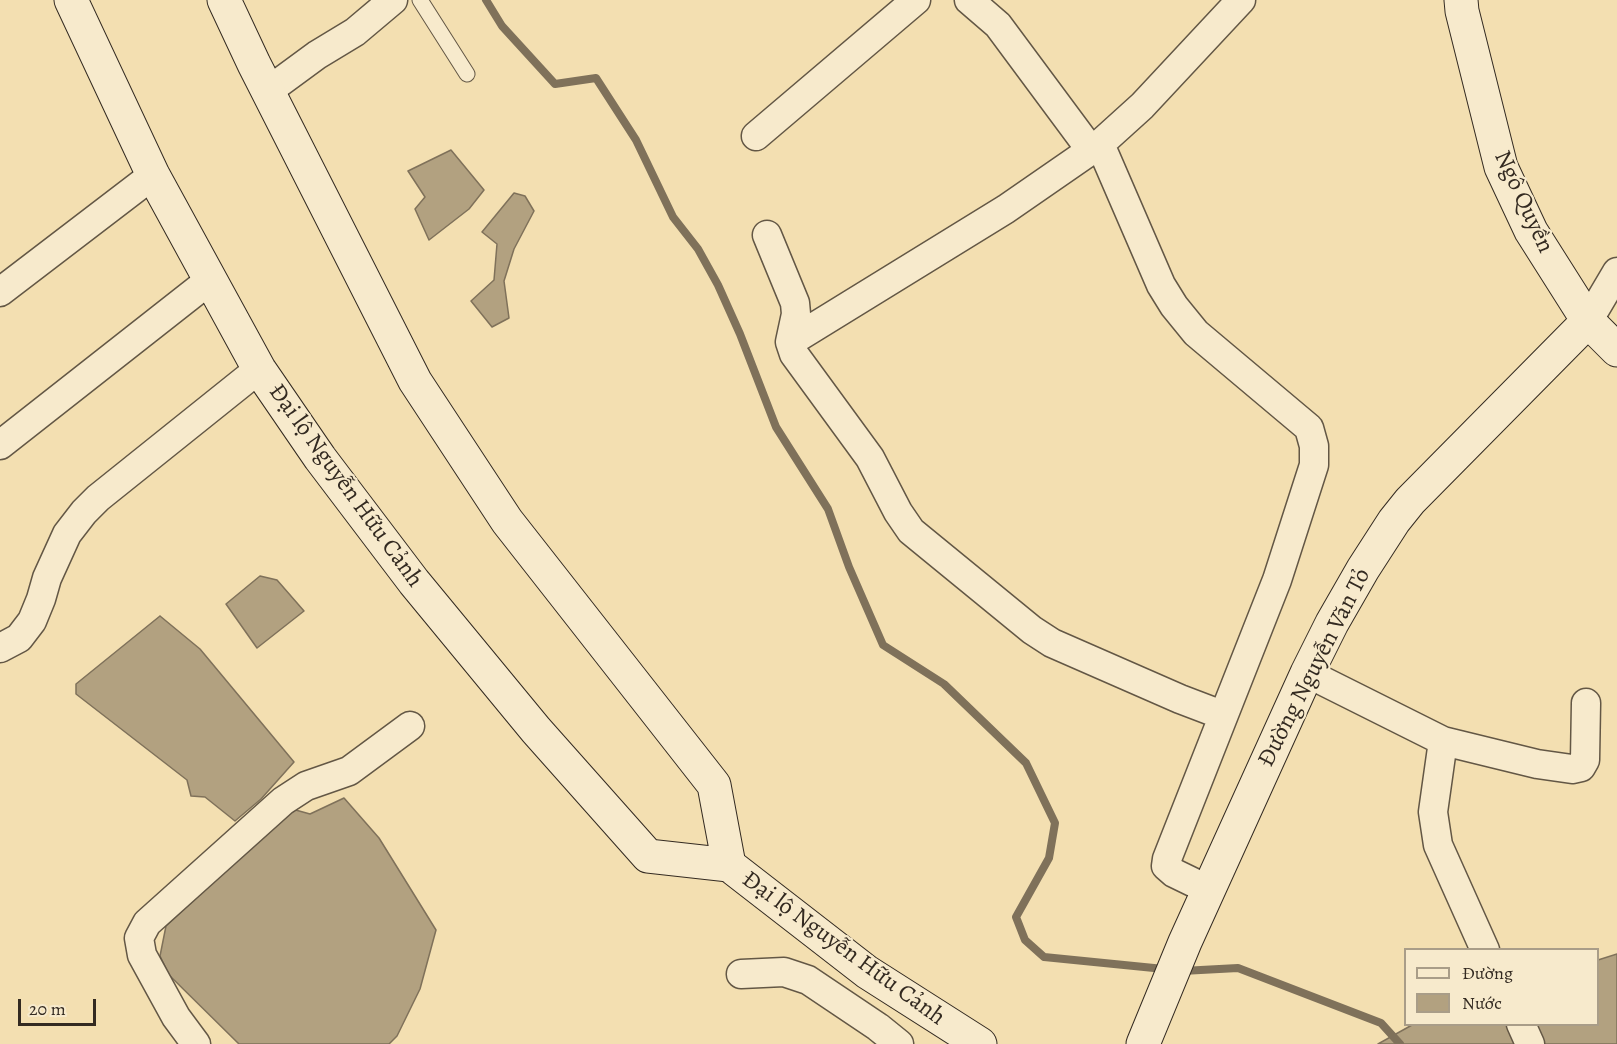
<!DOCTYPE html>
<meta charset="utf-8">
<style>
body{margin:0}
#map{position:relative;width:1617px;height:1044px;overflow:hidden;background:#f3dfb1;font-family:Alegreya,serif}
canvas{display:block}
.legend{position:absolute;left:1404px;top:948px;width:195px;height:78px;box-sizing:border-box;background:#f7eacc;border:2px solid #a99d88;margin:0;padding:8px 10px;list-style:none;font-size:18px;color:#332a21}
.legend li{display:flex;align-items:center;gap:12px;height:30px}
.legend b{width:30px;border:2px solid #a99d88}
.scale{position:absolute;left:18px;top:999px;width:78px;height:27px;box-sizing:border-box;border:3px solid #332a21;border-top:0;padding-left:8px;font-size:18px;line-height:21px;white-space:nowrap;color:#332a21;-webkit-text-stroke:4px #f7eacc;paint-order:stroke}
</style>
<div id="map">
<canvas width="1617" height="1044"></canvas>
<ul class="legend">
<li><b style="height:8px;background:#f7eacc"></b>Đường</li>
<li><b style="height:16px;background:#b2a180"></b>Nước</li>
</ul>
<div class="scale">20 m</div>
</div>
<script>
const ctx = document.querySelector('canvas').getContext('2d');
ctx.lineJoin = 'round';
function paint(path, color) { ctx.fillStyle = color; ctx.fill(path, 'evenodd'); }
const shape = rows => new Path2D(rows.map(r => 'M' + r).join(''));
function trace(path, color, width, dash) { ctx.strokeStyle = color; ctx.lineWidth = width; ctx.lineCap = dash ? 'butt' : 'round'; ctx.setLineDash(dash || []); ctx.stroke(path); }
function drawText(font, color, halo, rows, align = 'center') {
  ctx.font = font + ' Alegreya,serif'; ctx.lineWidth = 4.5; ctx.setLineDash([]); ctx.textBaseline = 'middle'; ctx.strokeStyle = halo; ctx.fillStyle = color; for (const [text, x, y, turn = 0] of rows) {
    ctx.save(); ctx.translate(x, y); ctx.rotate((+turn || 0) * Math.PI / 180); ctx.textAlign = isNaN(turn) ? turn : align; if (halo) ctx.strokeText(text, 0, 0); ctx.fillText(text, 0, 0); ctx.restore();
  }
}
const water = shape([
 [451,150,484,190,469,209,429,240,415,209,425,197,408,171,451,150],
 [514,193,525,196,534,211,514,249,504,281,509,318,492,327,471,301,494,280,497,244,482,232,514,193],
 [260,576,277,580,304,611,257,648,226,604,260,576],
 [160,616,200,649,294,762,261,799,235,821,205,797,191,796,187,780,76,694,76,684,160,616],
 [344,798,379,838,436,930,420,989,397,1036,389,1044,239,1044,169,975,160,956,166,926,292,809,310,814,344,798],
 [1617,954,1617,1044,1378,1044,1412,1025,1598,1024,1598,960,1617,954]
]);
paint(water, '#b2a180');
trace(water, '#7f715a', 1.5);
trace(shape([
 [486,0,502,26,555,84,596,78,636,140,673,217,698,249,718,285,740,334,776,427,828,509,849,567,883,645,944,684,1026,763,1055,823,1049,858,1016,917,1025,940,1044,957,1164,969],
 [1182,971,1238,968,1381,1023,1400,1044]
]), '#7f715a', 8);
const lane = shape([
 [420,0,467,74]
]);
const street = shape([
 [969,0,998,25,1090,149],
 [268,91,317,55,355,32,393,0],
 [756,136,916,0],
 [1100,144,1161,285,1174,306,1196,333,1309,428,1314,446,1314,465,1277,580,1167,859,1166,866,1174,873,1209,890],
 [767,235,795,303,796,314,790,342,794,354,870,458,898,512,911,531,1032,630,1052,643,1180,699,1222,715],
 [0,292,153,175],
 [1588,321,1617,272],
 [790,342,1006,209,1100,144,1142,106,1241,0],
 [0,445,210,280],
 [0,648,19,638,32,621,41,599,47,578,67,534,84,512,98,498,259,369],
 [1307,673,1443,741,1433,812,1438,845,1485,950],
 [1443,741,1537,764,1572,769,1581,767,1585,760,1586,703],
 [741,974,784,972,808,980,878,1027,899,1044],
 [1521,1024,1530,1044],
 [196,1044,176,1017,142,955,139,938,147,923,283,801,306,786,349,771,410,726]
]);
const secondary = shape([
 [71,0,153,175,259,369,320,458,414,582,536,730,648,856,729,865,867,972,980,1044],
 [224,0,254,64,415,381,507,521,714,785,729,865],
 [1461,0,1462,11,1501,167,1531,231,1588,321,1617,350],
 [1143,1044,1185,942,1307,673,1332,623,1363,569,1394,521,1410,501,1588,321]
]);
trace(lane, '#635745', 17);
trace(street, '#635745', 31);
trace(secondary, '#332a21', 35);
trace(lane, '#f7eacc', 15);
trace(street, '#f7eacc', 28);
trace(secondary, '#f7eacc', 33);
drawText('24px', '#332a21', '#f7eacc', [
 ["Ngô Quyền",1523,202,65],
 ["Đại lộ Nguyễn Hữu Cảnh",345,486,54],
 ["Đường Nguyễn Văn Tỏ",1315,668,-63],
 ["Đại lộ Nguyễn Hữu Cảnh",843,949,36]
]);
</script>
